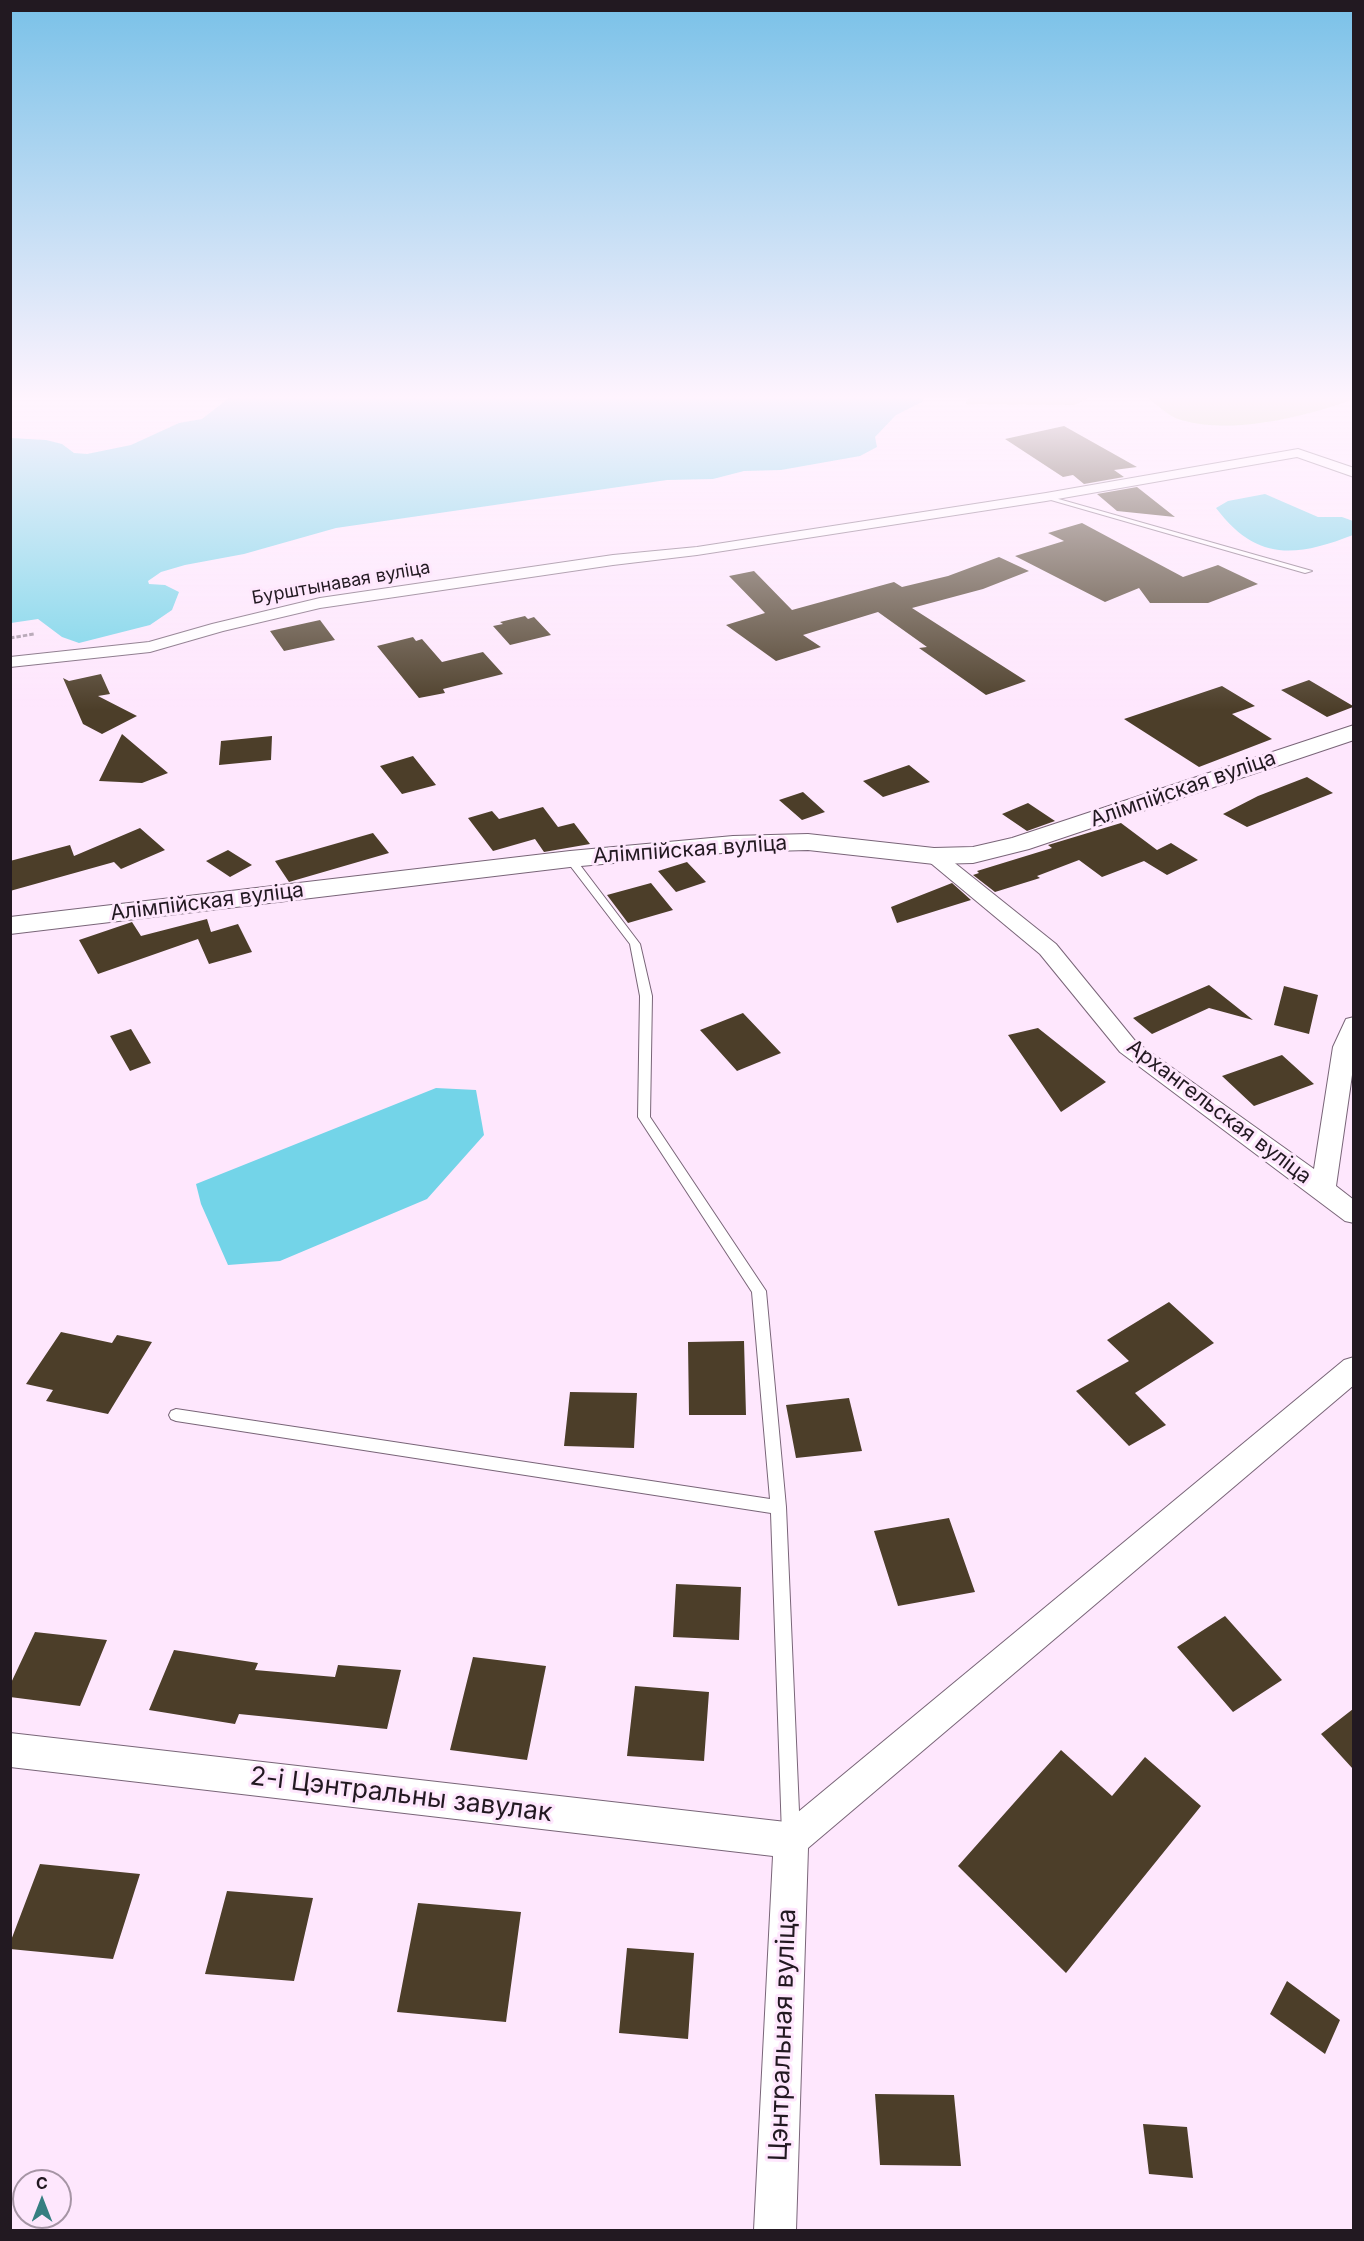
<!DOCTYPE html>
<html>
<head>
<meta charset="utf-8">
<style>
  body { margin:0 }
  #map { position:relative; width:1364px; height:2241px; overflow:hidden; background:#fee7fd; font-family:Inter,sans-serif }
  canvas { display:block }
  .frame { position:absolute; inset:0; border:12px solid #221921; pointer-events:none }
  .north { position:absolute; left:12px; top:2169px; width:60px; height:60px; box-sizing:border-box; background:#fee7fd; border:2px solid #a695a5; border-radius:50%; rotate:0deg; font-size:16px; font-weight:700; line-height:24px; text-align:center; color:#221921 }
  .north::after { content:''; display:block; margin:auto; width:21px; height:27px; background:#367f81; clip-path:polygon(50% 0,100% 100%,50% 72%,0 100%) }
</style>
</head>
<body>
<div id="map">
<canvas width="1364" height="2241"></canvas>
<div class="frame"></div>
<div class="north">С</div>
</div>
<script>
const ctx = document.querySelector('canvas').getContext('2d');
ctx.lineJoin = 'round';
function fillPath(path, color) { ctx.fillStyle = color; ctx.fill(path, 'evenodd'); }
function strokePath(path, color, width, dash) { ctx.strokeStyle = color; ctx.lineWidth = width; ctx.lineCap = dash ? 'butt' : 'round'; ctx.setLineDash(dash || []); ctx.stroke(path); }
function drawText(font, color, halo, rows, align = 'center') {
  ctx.font = font + ' Inter,sans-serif'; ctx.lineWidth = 6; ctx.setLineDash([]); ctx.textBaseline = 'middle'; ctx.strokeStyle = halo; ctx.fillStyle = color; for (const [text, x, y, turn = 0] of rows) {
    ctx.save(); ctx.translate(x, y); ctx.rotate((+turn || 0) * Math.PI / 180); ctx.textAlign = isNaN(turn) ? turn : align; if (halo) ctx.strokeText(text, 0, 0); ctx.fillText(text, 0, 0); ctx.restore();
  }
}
fillPath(new Path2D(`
  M970,397H1089L1075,405L965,404Z
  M1147,397H1353L1354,399C1305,417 1232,435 1181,420C1169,417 1156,404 1147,397Z`), '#c9d8a2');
fillPath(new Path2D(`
  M230,397H925L922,402L896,415L875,437L877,447L860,456L781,470L744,471L713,479L667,480L336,528L244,554L185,565L161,572L148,581L149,584L165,585L179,592L172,610L150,625L79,643L62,637L38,619L11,623V438L46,440L62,444L74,453L87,454L131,445L179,423L202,419Z
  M1265,494L1318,517H1342L1353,521V535C1296,557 1257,562 1216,508L1228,501Z
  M436,1088L476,1090L484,1135L427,1199L280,1261L228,1265L201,1204L196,1184Z`), '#73d4e8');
fillPath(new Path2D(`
  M1064,426L1137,467L1114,470L1124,477L1084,484L1073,475L1063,477L1005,439Z
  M1137,487L1175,517L1117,511L1097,494Z
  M1082,523L1183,577L1218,565L1258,584L1208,603H1150L1139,588L1105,602L1015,556L1064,541L1048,533Z
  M999,557L1029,571L983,589L912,608L1026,681L986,695L919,648L927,647L878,612L803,635L821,647L776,661L726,625L765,613L729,576L754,571L792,610L894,582L902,587L948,576Z
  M525,616L528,619L534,617L551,635L510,645L493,626L503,624L500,622Z
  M320,620L335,640L284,651L270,631Z
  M413,637L416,641L422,639L442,662L483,652L503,674L443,689L445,693L419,698L377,646Z
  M101,674L110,694L98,696L137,716L102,734L83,724L63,678L69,681Z
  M1309,680L1353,706V707L1327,717L1281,690Z
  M1222,686L1255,706L1232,714L1272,739L1199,767L1124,719Z
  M122,734L168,773L142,783L99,781Z
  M272,736L271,760L219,765L221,741Z
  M413,756L436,785L402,794L380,766Z
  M909,765L930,782L883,797L863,781Z
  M1307,777L1333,793L1247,827L1223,814L1258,796Z
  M803,792L825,812L802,820L779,800Z
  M1028,803L1055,821L1027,831L1002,814Z
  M543,807L558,827L574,823L590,844L544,852L535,839L493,851L468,818L492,811L499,819Z
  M1121,823L1157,850L1171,843L1198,860L1167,875L1144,861L1102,877L1079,860L1037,876L1040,878L995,892L973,875L979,873L977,871L1052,848L1048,845Z
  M140,828L165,850L121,869L114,862L10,891V861L70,845L74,856Z
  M373,833L389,853L289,882L275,861Z
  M228,850L252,865L230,877L206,861Z
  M687,862L706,882L676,892L658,871Z
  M651,883L673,910L628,923L607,895Z
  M952,883L971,900L897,923L891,907Z
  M207,919L211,932L238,924L252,952L209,964L198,939L98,974L79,940L132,922L141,936Z
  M1209,985L1253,1020L1209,1008L1152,1034L1133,1018Z
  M1284,986L1318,995L1309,1034L1274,1025Z
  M743,1013L781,1053L737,1071L700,1030Z
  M1038,1028L1106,1082L1061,1112L1008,1035Z
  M131,1029L151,1063L130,1071L110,1036Z
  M1282,1055L1314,1084L1254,1106L1222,1076Z
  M1169,1302L1214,1343L1135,1393L1166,1425L1129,1446L1076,1391L1129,1361L1107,1340Z
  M61,1332L112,1343L117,1335L152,1342L108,1414L46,1401L53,1390L26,1384Z
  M744,1341L746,1415H689L688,1342Z
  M570,1392L637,1393L634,1448L564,1446Z
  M849,1398L862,1451L796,1458L786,1405Z
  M949,1518L975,1592L898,1606L874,1531Z
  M676,1584L741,1587L739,1640L673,1637Z
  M1225,1616L1282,1680L1233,1712L1177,1647Z
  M35,1632L107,1640L80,1706L10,1697V1685Z
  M174,1650L258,1663L255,1670L335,1677L338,1665L401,1670L387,1729L239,1714L235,1724L149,1710Z
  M473,1657L546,1666L527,1760L450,1750Z
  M635,1686L709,1692L704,1761L627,1756Z
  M1353,1709V1769L1321,1734Z
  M1061,1750L1112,1796L1145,1757L1201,1806L1066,1973L958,1866Z
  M40,1864L140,1874L113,1959L10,1949V1943Z
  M227,1891L313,1898L294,1981L205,1974Z
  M418,1903L521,1912L506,2022L397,2012Z
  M627,1948L694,1953L688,2039L619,2033Z
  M1287,1981L1340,2020L1325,2054L1270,2014Z
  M875,2094L954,2095L961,2166L880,2165Z
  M1143,2124L1187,2127L1193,2178L1149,2174Z`), '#4c3e29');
const service = new Path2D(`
  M1044,496H1048L1312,571L1305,573L1044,498Z
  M570,856L574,857L640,944L652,996L650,1117L766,1291L786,1507L800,1835L797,1841L791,1844L785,1841L782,1835L771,1513L176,1421L171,1419L169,1415L171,1411L176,1409L770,1499L752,1292L638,1117L640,996L630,944L565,859Z`);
const minor = new Path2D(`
  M1298,449L1354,468V477L1297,457L1046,501L697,555L613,565L320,608L223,631L150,652L10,667V657L149,642L212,624L320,598L613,555L697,547L1046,493Z
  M934,850L941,852L1056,944L1136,1042L1314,1169L1333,1047L1346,1019L1354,1017V1061L1336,1186L1354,1200V1223L1345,1221L1120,1052L1040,954L927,860L924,856L927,852Z
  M1354,1357V1385L808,1848L796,2230H754L773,1856L10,1767V1733L786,1822L1344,1360Z`);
const tertiary = new Path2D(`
  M1354,725V740L1029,849L973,863L934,864L808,850L733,852L570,867L10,934V917L570,851L733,836L808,834L934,848L973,847L1012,838Z`);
strokePath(service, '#796578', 2);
strokePath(minor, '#796578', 2);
strokePath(tertiary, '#796578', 2);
strokePath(new Path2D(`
  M10,638L34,634`), '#a594a4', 3, [4.5, 2]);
fillPath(service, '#fff');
fillPath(minor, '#fff');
fillPath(tertiary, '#fff');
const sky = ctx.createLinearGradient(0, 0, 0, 710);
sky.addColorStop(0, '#79c1e8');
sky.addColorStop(0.56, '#fff4fe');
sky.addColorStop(1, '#fff4fe00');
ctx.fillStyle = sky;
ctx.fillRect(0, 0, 1364, 710);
drawText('18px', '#221921', '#fee7fd', [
  ["Бурштынавая вуліца",341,583,-10]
]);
drawText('21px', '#221921', '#fee7fd', [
  ["Алімпійская вуліца",1183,789,-19],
  ["Алімпійская вуліца",690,850,-4],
  ["Алімпійская вуліца",207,902,-7],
  ["Архангельская вуліца",1219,1112,37]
]);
drawText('26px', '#221921', '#fee7fd', [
  ["2-і Цэнтральны завулак",401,1795,7],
  ["Цэнтральная вуліца",783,2035,-88]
]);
</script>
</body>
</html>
